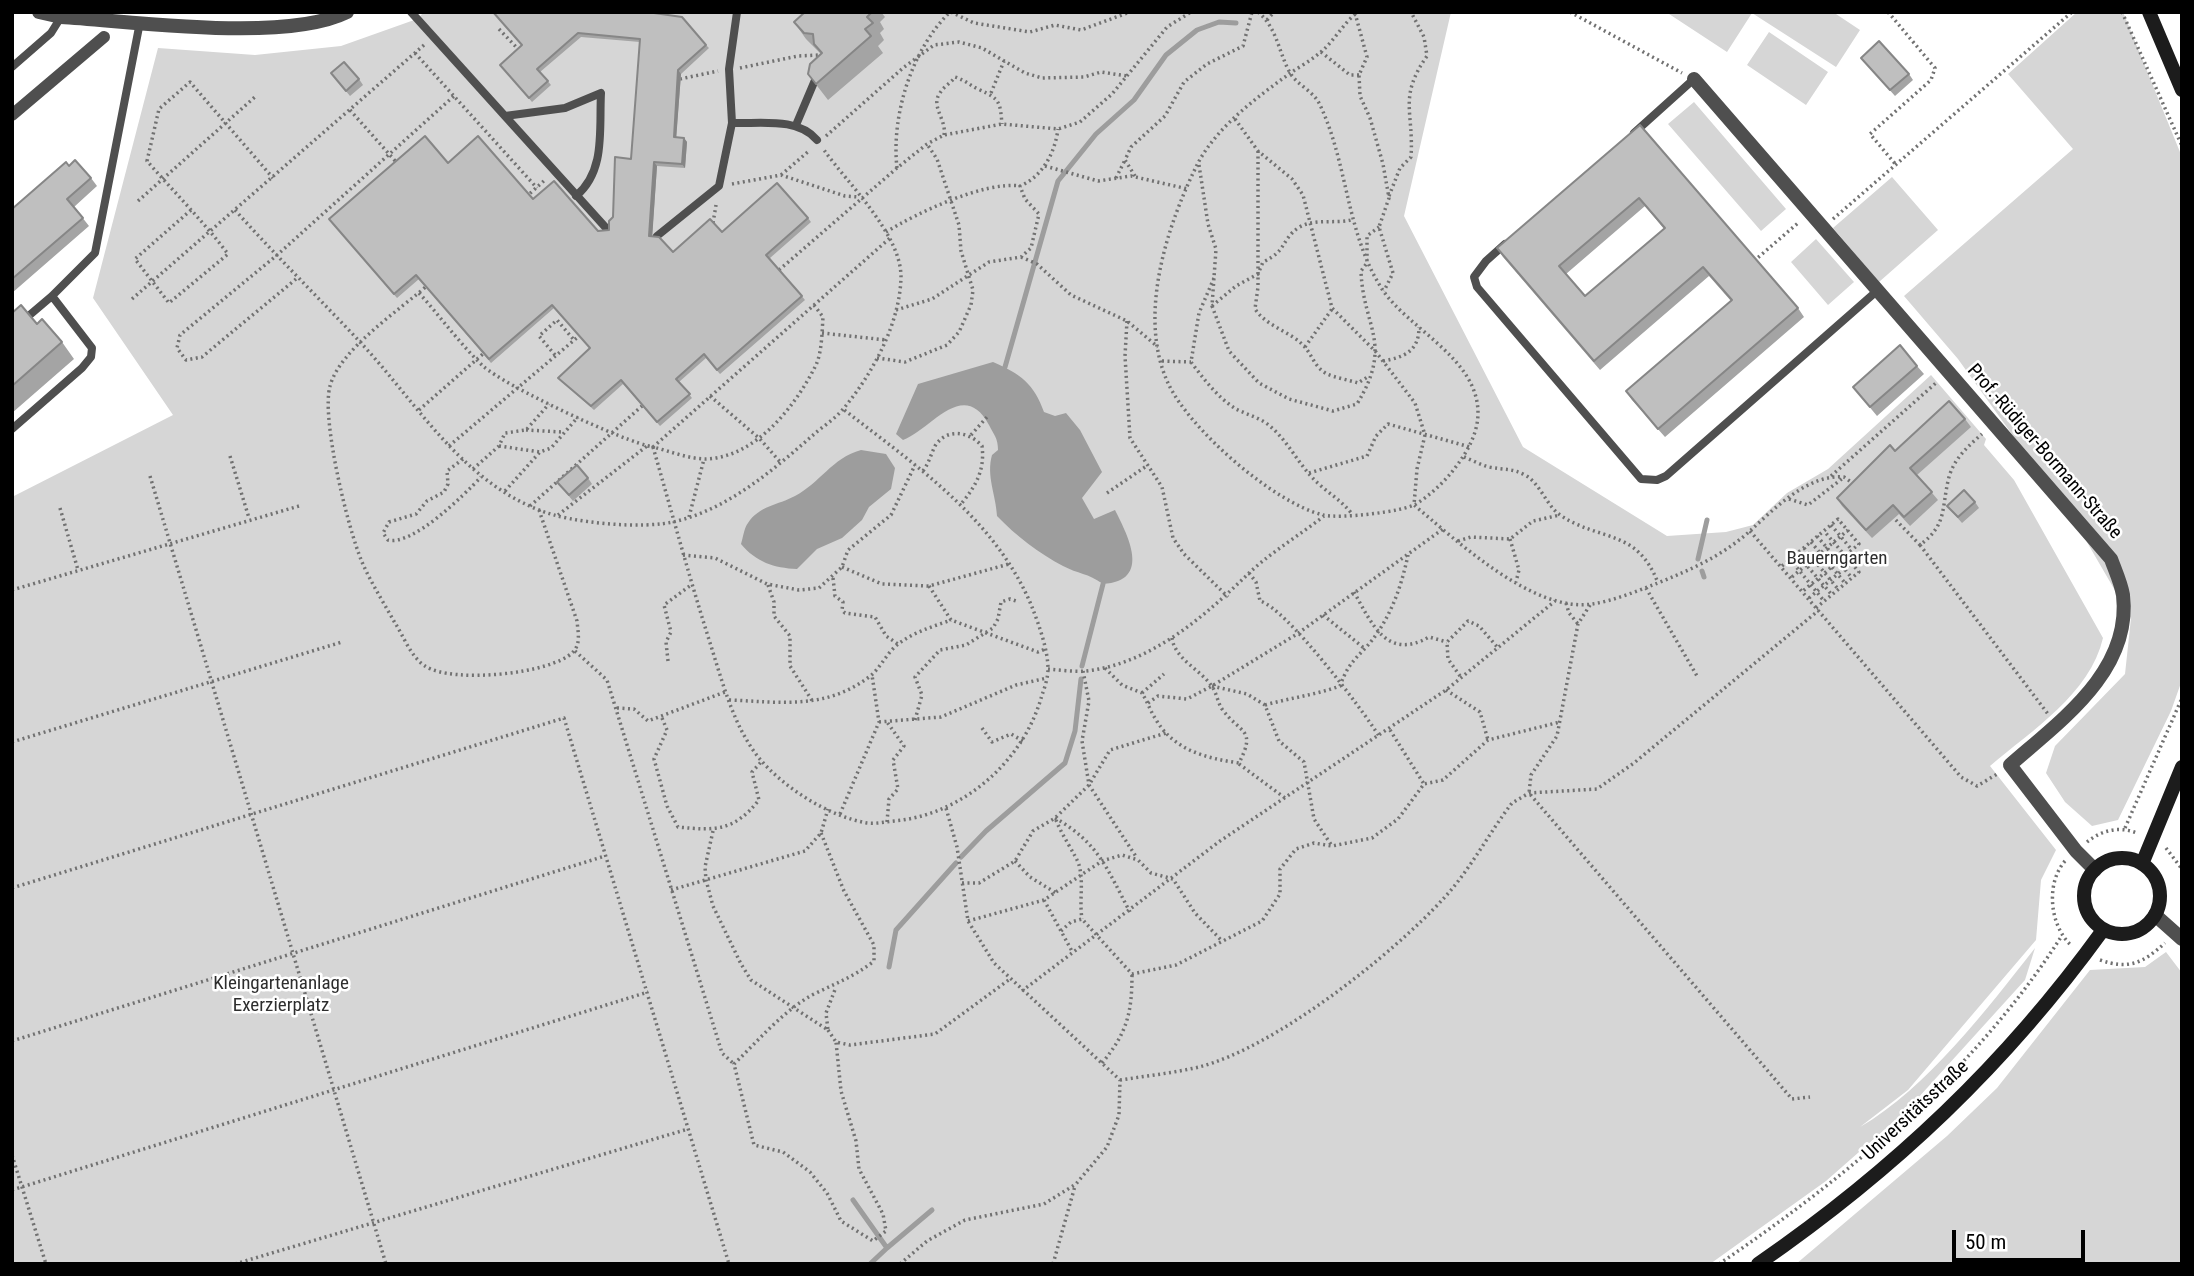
<!DOCTYPE html>
<html>
<head>
<meta charset="utf-8">
<style>
  body { margin:0 }
  #map { position:relative; width:2194px; height:1276px; overflow:hidden; background:#fff; font-family:"Roboto Condensed",sans-serif }
  canvas { display:block }
  .frame { position:absolute; inset:0; border:14px solid #000; pointer-events:none }
  .scale { position:absolute; left:1952px; top:1230px; width:133px; height:32px; box-sizing:border-box; border:4px solid #000; border-top:0; padding-left:9px; font-size:21px; line-height:24px; white-space:nowrap; color:#000; -webkit-text-stroke:5px #fff; paint-order:stroke }
</style>
</head>
<body>
<div id="map">
<canvas width="2194" height="1276"></canvas>
<div class="frame"></div>
<div class="scale">50 m</div>
</div>
<script>
const ctx = document.querySelector('canvas').getContext('2d');
ctx.lineJoin = 'round';
function fillPath(path, color) { ctx.fillStyle = color; ctx.fill(path, 'evenodd'); }
function strokePath(path, color, width, dash) { ctx.strokeStyle = color; ctx.lineWidth = width; ctx.lineCap = dash ? 'butt' : 'round'; ctx.setLineDash(dash || []); ctx.stroke(path); }
function drawText(font, color, halo, rows, align = 'center') {
  ctx.font = font + ' "Roboto Condensed",sans-serif'; ctx.lineWidth = 5; ctx.setLineDash([]); ctx.textBaseline = 'middle'; ctx.strokeStyle = halo; ctx.fillStyle = color; for (const [text, x, y, turn = 0] of rows) {
    ctx.save(); ctx.translate(x, y); ctx.rotate((+turn || 0) * Math.PI / 180); ctx.textAlign = isNaN(turn) ? turn : align; if (halo) ctx.strokeText(text, 0, 0); ctx.fillText(text, 0, 0); ctx.restore();
  }
}
fillPath(new Path2D(`
  M424,12H1451L1404,216L1523,447L1667,536L1726,532L1753,525L1787,493L1828,469L1931,375L1986,439L1984,445L2014,480L2103,638C2090,694 2032,730 1990,766L2056,850L2041,880L2036,940L1908,1090L1860,1127C1926,1089 1988,1008 2035,948L2025,980L1908,1109L1826,1181L1710,1264H12V497L173,415L93,298L158,48L255,55L341,46L417,19Z
  M1666,12H1833L1860,30L1836,67L1752,13L1727,52Z
  M2077,12H2123L2182,157V680L2171,711L2118,820L2092,826L2065,802L2046,773L2055,746L2125,674L2131,618L2077,525L1958,359L1904,296L2073,149L2008,74Z
  M1769,32L1828,72L1806,105L1747,65Z
  M1694,102L1786,209L1761,231L1668,124Z
  M1892,177L1938,230L1879,282L1833,228Z
  M1816,239L1854,282L1828,305L1791,262Z
  M2166,952L2182,973V1264H1796L1947,1136L1997,1088L2090,970L2145,967Z`), '#d6d6d6');
fillPath(new Path2D(`
  M993,362C1021,374 1034,384 1044,412L1055,416L1066,413L1080,430L1102,472L1082,498L1094,519L1115,510C1128,536 1152,581 1103,584C1088,573 1078,574 1063,566C1040,554 1015,535 997,516C996,495 986,476 992,455L998,450C998,438 994,435 989,425C963,377 930,431 903,440L896,434L918,384Z
  M861,450L886,454L895,468L891,489L869,507L862,520L842,538L817,549L797,569C774,568 756,562 741,544C743,538 744,528 748,523C759,506 778,505 795,496C820,483 832,458 861,450Z`), '#9d9d9d');
strokePath(new Path2D(`
  M1005,367L1058,181L1096,134L1134,100L1166,55L1197,30L1219,22L1236,23
  M1698,559L1707,520
  M1702,571L1704,577
  M1082,666L1103,584
  M961,857L986,831L1065,763L1075,731L1081,679
  M889,967L896,930L956,863
  M853,1200L887,1248L870,1264
  M887,1248L932,1210`), '#9d9d9d', 5);
strokePath(new Path2D(`
  M951,12L974,23L1030,32L1055,25L1081,30L1130,12
  M1258,12C1277,28 1278,50 1289,71C1295,84 1314,91 1320,105C1348,164 1346,233 1382,289C1408,329 1478,358 1478,413C1478,435 1465,456 1451,473C1442,484 1429,496 1416,504C1402,512 1340,519 1323,515C1274,503 1189,429 1168,383C1137,316 1167,225 1198,163C1217,127 1256,98 1289,74C1299,67 1312,60 1322,51C1335,40 1344,22 1358,12
  M1570,12L1682,73
  M1888,12L1935,68L1931,80L1870,134L1897,166
  M2122,12L2182,146
  M1355,13L1367,57L1359,75L1360,96L1370,118L1383,164L1389,198L1379,227L1393,273L1384,291
  M1267,20L1274,12
  M499,29L519,50
  M1321,52L1350,75H1359
  M415,53L537,188
  M740,68L798,56L820,55
  M680,79L718,71
  M991,93L1004,61
  M350,110L397,163
  M1235,119L1258,151L1292,179L1303,195L1332,308L1376,352L1415,403L1425,435L1417,469L1414,505C1456,540 1533,613 1592,604C1613,601 1637,591 1658,583C1692,569 1722,556 1750,531C1775,508 1808,474 1844,477L1854,484
  M944,135C947,120 930,106 940,93C943,87 951,83 955,77C965,80 971,86 980,90C1000,99 1000,102 1002,124
  M826,136L903,68L934,45L959,42L982,48L1025,73L1042,78L1084,77L1101,72L1127,76
  M1258,151V287L1255,309C1266,326 1289,331 1303,345C1312,354 1314,367 1327,374C1336,378 1349,380 1358,383L1369,376
  M1199,165L1208,224L1216,249L1212,306L1229,351L1259,383L1289,399L1333,411L1357,404C1394,343 1363,328 1361,271L1367,263V236L1379,227
  M1045,166L1098,181L1131,176L1188,189
  M897,168C891,115 912,49 950,12
  M781,175L810,150
  M1135,176L1125,160L1131,147L1165,116L1184,82L1207,64L1243,46L1252,12
  M1116,178L1125,160
  M732,184L781,175L845,196L858,197
  M1389,196L1400,168L1411,157C1414,112 1398,97 1427,56L1424,37L1411,12
  M526,197L546,179
  M138,201L256,96
  M191,210L135,259L169,303L228,254C203,221 174,192 147,161L159,109L190,82L273,178
  M235,210C276,256 319,298 361,343C416,402 460,479 539,510C570,523 644,530 677,521C729,508 772,471 812,436C822,427 835,419 844,408C873,373 900,323 901,277C901,234 848,184 824,150
  M1833,219L2072,12
  M713,223L716,205
  M886,232C917,213 984,181 1020,186
  M1021,257L1037,264L1071,295L1127,321L1158,347
  M1754,261L1798,223
  M779,270L897,168L927,144L944,135L1002,124L1058,129L1080,122L1112,94L1167,27L1191,12
  M1214,278L1199,313L1191,362C1203,378 1218,398 1236,409C1246,414 1257,417 1266,423C1289,440 1298,466 1320,485C1331,495 1342,501 1352,514
  M296,279L202,357L186,360L177,348L180,335L276,256L454,96
  M429,284C400,310 340,349 330,386C321,419 348,529 362,562C371,583 384,603 395,623C404,637 411,657 425,666C452,684 552,674 573,652C581,644 578,632 577,621L539,510
  M419,293C440,316 460,344 483,366C505,386 624,442 653,447L890,238
  M132,299L424,45
  M814,305L823,317C822,331 822,352 816,365C795,407 756,457 706,459C689,459 669,451 653,447C672,513 690,580 711,646C723,684 734,727 759,758C784,788 828,816 867,823C876,824 885,822 894,821C963,815 1024,761 1042,695C1045,687 1048,677 1048,669C1048,650 1039,625 1032,607C996,519 915,465 843,409
  M1212,306L1236,286L1258,274L1263,262C1287,251 1281,240 1298,228C1313,218 1335,224 1351,220
  M896,310L932,299L989,262L1021,257L1031,248L1039,214L1025,199L1020,186C1042,177 1055,153 1058,129
  M1127,321L1125,356L1130,438L1162,487L1173,538L1184,554L1228,597
  M822,333L886,340
  M1305,347L1332,309
  M555,355L539,336L557,320L574,340
  M877,358L905,362L947,345L959,332L971,305L973,290L961,251L959,225L937,159L927,144
  M1162,361L1191,362
  M1383,361C1405,357 1419,351 1419,327
  M710,396L760,439L781,463
  M419,410L484,353
  M526,430L562,432
  M971,435L987,417
  M449,446L579,336
  M499,446L540,452
  M230,456L249,518
  M1464,457C1472,460 1481,465 1489,467C1503,470 1512,468 1525,475C1540,483 1546,505 1560,515C1600,542 1637,528 1658,583
  M463,459L447,471L448,484L444,492L427,501L416,514L389,522L383,533L388,540C413,546 464,495 481,477
  M473,469L499,446L505,433L526,430L549,404
  M923,471C929,463 931,454 935,446C947,427 970,432 982,446C985,470 976,486 961,504
  M1309,473L1367,456L1376,436L1388,424L1470,447
  M150,476L386,1264
  M1831,476L1937,382
  M505,491L540,452L551,448L578,417
  M1107,493L1148,465
  M1789,499L1808,505L1843,478
  M530,506L642,406
  M60,508L78,570
  M558,515L647,446
  M1892,516L1920,545C1948,524 1941,508 1949,477C1954,459 1968,446 1982,434
  M689,517L704,459
  M1831,525L1852,550
  M1750,531L1961,777L1977,786L1999,773
  M1817,536L1852,578
  M1510,539L1519,570L1516,582
  M1458,541L1471,537L1510,539L1533,521L1560,515
  M1811,542L1845,583
  M1920,545L2048,714
  M1804,548L1838,589
  M1797,554L1832,595
  M683,555L715,558L767,584L799,590L819,588L842,567L848,550L891,515L915,465
  M1790,559L1824,601
  M1782,566L1838,519L1859,544L1803,591
  M842,567L882,584L929,586L1009,564
  M1249,573L1256,582L1260,601C1286,608 1362,709 1379,736
  M1792,577L1848,530
  M833,578L835,596L843,602L842,610L845,613L875,617L886,636L898,644
  M768,585L774,602V616L790,636V666L813,702
  M929,586L951,620L1038,652L1045,649
  M1646,588L1697,676
  M12,590L299,506
  M1354,592C1372,624 1387,661 1429,637L1447,642
  M1809,598L1851,563
  M1566,603L1569,613L1578,624
  M1590,605L1578,624L1557,736L1531,775L1529,793L1792,1099L1810,1097
  M1816,608L1859,572L1824,531
  M1323,615L1364,648
  M575,651L607,680L722,1053L734,1064
  M668,661L666,642L671,632L664,605L691,585
  M1105,668L1122,685L1142,693C1147,701 1150,710 1155,718C1173,750 1205,758 1239,763C1257,728 1240,734 1222,709C1218,703 1217,695 1213,688C1202,670 1175,660 1172,638
  M1048,669C1060,670 1074,672 1086,671C1150,664 1204,617 1248,574C1271,552 1300,535 1324,516
  M1083,671L1089,701L1082,741L1089,785L1137,858
  M1460,676L1448,659L1447,642L1468,621L1479,626L1499,649
  M1212,686L1247,694L1265,705L1279,741L1304,762L1314,819L1332,846
  M1446,690L1480,712L1488,740
  M1142,693L1164,674
  M729,700C781,702 825,710 869,677C880,669 886,654 897,645C913,632 932,627 951,620
  M1148,703L1158,696L1187,699L1212,686L1297,634L1443,529
  M1265,705C1290,698 1315,695 1340,686C1350,657 1363,655 1378,632C1394,608 1402,583 1408,555
  M617,708L634,709L648,721L725,692
  M662,718L667,730L654,759L667,806L678,827C716,831 734,831 759,800L752,772L762,761
  M915,720L922,695L915,677L940,650L966,645L993,628L998,619L1001,602L1010,599L1019,602
  M879,722L941,717L1016,685L1047,678
  M982,728L992,742L1011,734L1023,741
  M1390,730L1424,784
  M12,742L342,642
  M1239,764L1285,798
  M840,814L879,722L872,675
  M1055,818C1099,843 1107,869 1130,912
  M1056,820C1061,834 1077,857 1079,865C1084,883 1079,900 1082,919
  M887,822L889,799L898,789L893,760L904,746L887,722
  M2125,828L2182,698
  M713,831L705,867L706,880L713,906L741,964L751,980L828,1030L826,1013L836,987
  M821,833L844,891L874,945V961C854,977 834,984 812,995C782,1012 758,1041 734,1064L754,1145L783,1152L810,1172L827,1193L841,1221L873,1241L886,1231L883,1214L859,1169L856,1141L841,1091L836,1042
  M2087,842C2102,830 2119,826 2137,833
  M2166,848L2182,869
  M1015,861L1030,877L1056,893
  M2065,861C2045,884 2050,927 2072,946
  M962,883H979L1015,861L1033,831L1055,818L1089,785L1110,750L1166,733
  M12,888L564,718L729,1264
  M671,890L805,851L821,833L828,809
  M1044,900L1073,953
  M968,921L1044,900L1102,861L1122,855L1138,860L1151,873L1173,879L1195,913L1222,941
  M1061,931L1071,922L1082,919L1132,974L1176,965L1262,921L1280,894V869L1296,849L1314,843L1332,846L1372,838L1398,819L1424,784L1443,780L1488,740L1560,722
  M2100,960C2129,970 2143,963 2165,943
  M1022,991L1220,841L1446,690L1555,601
  M828,1030L836,1042L850,1045L935,1034L1010,979
  M12,1041L605,856
  M1102,1063C1127,1033 1132,1013 1132,974
  M1120,1080C1146,1076 1173,1073 1199,1067C1274,1048 1391,956 1444,898C1470,870 1489,833 1512,803L1529,793L1597,789L1634,763L1819,610
  M12,1155L46,1264
  M12,1190L648,992
  M235,1264L688,1129
  M900,1264L927,1241L965,1220L1044,1204L1076,1184L1107,1147L1119,1115L1120,1080L994,963L968,921L957,847L946,808
  M1053,1264L1075,1186
  M1719,1264C1849,1176 1976,1070 2061,937`), '#717171', 3.5, [2, 3.5]);
strokePath(new Path2D(`
  M411,12L607,229
  M12,67L51,33L61,17
  M505,116L565,108L601,93C599,129 606,171 576,196
  M732,123C760,124 798,117 817,140
  M796,125L818,73
  M1634,133L1694,79
  M657,236L719,186L732,123L729,69L737,12
  M1505,244L1486,261L1474,277L1477,287L1641,479L1657,480L1666,476L1878,290
  M12,330L52,296L95,253L140,22
  M12,429L82,368L91,357L92,348L52,296`), '#4f4f4f', 8);
strokePath(new Path2D(`
  M12,115L104,37`), '#4f4f4f', 12);
strokePath(new Path2D(`
  M39,12L61,17C133,21 285,43 347,12
  M1694,79L2111,559C2115,570 2121,583 2123,595C2132,671 2060,721 2010,765L2076,851L2095,870
  M2155,915L2182,939`), '#4f4f4f', 14);
strokePath(new Path2D(`
  M2149,12L2182,90
  M2084 896a38 38 0 1 1 76 0a38 38 0 1 1-76 0Z
  M2142,864L2182,767
  M1758,1264C1894,1170 2006,1064 2103,930`), '#1c1c1c', 14);
fillPath(new Path2D(`
  M493,12H647L706,45L709,48L681,74L676,138H684L687,142L685,168L657,166L652,236L673,252L722,232L808,218L811,222L770,258L805,300L720,374L706,358L679,382L692,398L660,426L623,384L594,410L561,381L558,378L590,348L554,308L491,363L419,279L397,298L332,223L448,163L533,199L598,231L609,230L631,159L640,42L581,37L540,72L551,85L532,102L503,68L522,45Z
  M805,12H881L885,17L880,22L884,29L880,33L884,40L878,46L883,53L828,100L808,74L821,54L806,39L794,22Z
  M1861,58L1909,74L1913,80L1895,96Z
  M331,73L359,79L363,85L350,96Z
  M1640,125L1798,308L1804,317L1665,437L1632,400L1626,391L1731,301L1709,276L1600,370L1503,257L1497,248ZM1645,206L1664,229L1585,296L1566,274Z
  M91,178L97,186L74,207L89,226L12,293V209Z
  M12,313L37,324L62,342L74,359L12,413Z
  M1917,366L1924,374L1877,416L1853,387Z
  M1965,419L1971,427L1917,475L1938,500L1910,526L1899,514L1872,538L1842,506L1837,498L1895,451Z
  M588,478L592,484L573,501L557,482Z
  M1975,502L1979,508L1962,523L1947,506Z`), '#a4a4a4');
fillPath(new Path2D(`
  M678,70L681,74L676,141L674,137Z
  M684,138L687,142L685,168L682,164Z
  M654,162L657,166L652,240L649,236Z`), '#868686');
const building = new Path2D(`
  M493,12H647L682,17L706,45L678,70L674,137L684,138L682,164L654,162L649,236L659,237L673,252L710,219L722,232L777,183L808,218L766,255L802,296L717,370L704,354L676,379L690,394L657,422L621,380L591,406L558,378L590,348L552,305L489,359L416,275L394,294L329,219L425,136L448,163L478,136L533,199L554,181L598,231L609,230V221L613,217L615,157L631,159L640,39L578,33L537,69L548,81L529,98L500,65L522,45Z
  M805,12H872L867,17L873,23L865,29L871,36L816,84L808,74L810,64L822,53L814,44L813,34L804,33L794,22Z
  M1879,41L1909,74L1890,90L1861,58Z
  M344,62L359,79L346,91L331,73Z
  M1640,125L1798,308L1658,429L1626,391L1732,300L1703,267L1594,361L1497,248ZM1639,198L1665,228L1585,296L1559,266Z
  M75,160L91,178L67,199L83,218L12,279V209L66,162L69,166Z
  M21,305L37,324L42,319L62,342L12,386V313Z
  M1900,345L1917,366L1870,407L1853,387Z
  M1949,401L1965,419L1910,468L1932,492L1904,517L1893,505L1866,530L1837,498L1890,445L1895,451Z
  M577,465L588,478L569,495L557,482Z
  M1964,490L1975,502L1958,517L1947,506Z`);
fillPath(building, '#bfbfbf');
strokePath(building, '#868686', 2);
drawText('19px', '#000', '#fff', [
  ["Prof.-Rüdiger-Bormann-Straße",2044,452,49],
  ["Universitätsstraße",1916,1111,-43]
]);
drawText('19px', '#2d2d2d', '#fff', [
  ["Bauerngarten",1837,559],
  ["Kleingartenanlage",281,984],
  ["Exerzierplatz",281,1006]
]);
</script>
</body>
</html>
